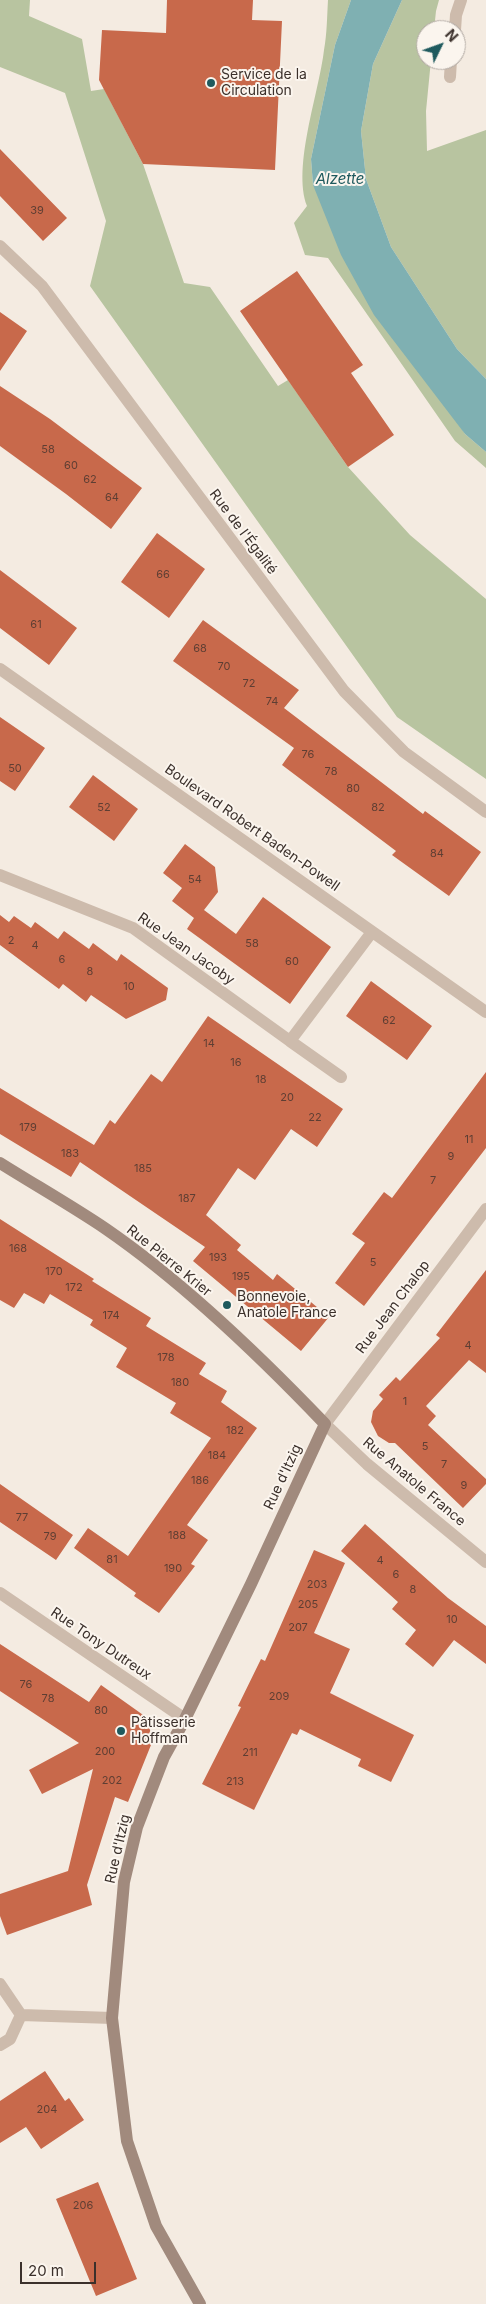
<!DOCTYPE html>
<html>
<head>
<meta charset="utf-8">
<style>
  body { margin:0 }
  #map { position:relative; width:486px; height:2304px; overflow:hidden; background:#f4ebe1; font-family:Inter,sans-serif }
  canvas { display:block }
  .north { position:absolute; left:416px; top:20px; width:50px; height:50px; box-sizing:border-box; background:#fbf5ee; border:1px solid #aea6a0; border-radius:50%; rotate:48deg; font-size:14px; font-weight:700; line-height:20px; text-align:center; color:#3b302b }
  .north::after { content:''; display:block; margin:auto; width:18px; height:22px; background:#1f5a5e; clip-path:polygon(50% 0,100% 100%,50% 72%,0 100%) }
  .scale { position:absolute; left:20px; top:2262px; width:76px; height:22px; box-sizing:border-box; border:2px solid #3b302b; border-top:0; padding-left:6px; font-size:15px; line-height:18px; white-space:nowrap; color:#3b302b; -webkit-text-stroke:4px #fbf5ee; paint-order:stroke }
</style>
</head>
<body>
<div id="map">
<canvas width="486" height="2304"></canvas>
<div class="north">N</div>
<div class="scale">20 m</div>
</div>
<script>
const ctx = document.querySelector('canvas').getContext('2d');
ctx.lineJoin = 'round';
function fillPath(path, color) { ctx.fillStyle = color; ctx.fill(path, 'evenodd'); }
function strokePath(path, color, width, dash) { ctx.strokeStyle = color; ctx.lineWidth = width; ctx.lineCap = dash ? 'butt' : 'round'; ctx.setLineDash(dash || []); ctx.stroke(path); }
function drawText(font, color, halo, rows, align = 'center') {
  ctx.font = font + ' Inter,sans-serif'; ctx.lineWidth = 4; ctx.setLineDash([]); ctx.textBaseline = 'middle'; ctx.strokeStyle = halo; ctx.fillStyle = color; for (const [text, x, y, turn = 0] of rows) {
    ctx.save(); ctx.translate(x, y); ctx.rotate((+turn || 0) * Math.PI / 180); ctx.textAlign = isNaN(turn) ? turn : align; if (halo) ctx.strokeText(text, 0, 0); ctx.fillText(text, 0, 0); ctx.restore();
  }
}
fillPath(new Path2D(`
  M0,0H30L29,16L82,39L91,91L104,89L143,164L184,283L210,287L278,386L288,380L348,467L410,535L486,599V779L397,717L90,286L106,221L65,93L0,67Z
  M328,0H351L335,45L311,159L313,185L465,434L486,452V468L455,441L328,258L305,255L294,223L307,206C292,167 319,93 324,50C327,34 327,17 328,0Z
  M402,0H439L436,11L434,30H426V60H431L426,111L427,151L486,130V379L457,349L391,247L366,179L361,131L373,64Z`), '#b8c4a0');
fillPath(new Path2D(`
  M351,0H402L373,64L361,131L366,179L391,247L457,349L486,379V452L465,434L374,315L341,255L313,185L311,159L335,45Z`), '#7fb0b2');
fillPath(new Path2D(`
  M167,0H253L252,20L282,21L275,170L143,164L99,80L102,30L166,33Z
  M0,149L67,218L43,241L0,196Z
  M297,271L363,365L351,373L394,435L348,467L240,311Z
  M0,312L27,331L0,371Z
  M0,386L50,419L142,488L111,529L66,494L0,446Z
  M157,533L205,569L169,618L121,582Z
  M0,570L77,628L49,665L0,628Z
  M203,620L299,690L284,708L423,814L425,811L481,852L449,896L392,855L396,851L282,765L294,748L173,661Z
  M0,717L45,748L15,791L0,781Z
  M93,775L138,809L114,841L69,807Z
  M185,844L215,867L218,892L204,910L236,934L263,897L331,947L290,1004L187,929L194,918L172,901L182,888L163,873Z
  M0,915L9,922L14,916L31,928L35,922L58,939L64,931L89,949L93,943L117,961L121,954L168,988L166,1000L126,1019L91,995L86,1002L63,984L59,989L0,945Z
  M371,981L432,1026L407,1060L346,1016Z
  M208,1016L343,1109L317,1147L291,1129L255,1180L238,1168L206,1215L241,1245L237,1250L273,1280L277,1274L329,1317L301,1351L193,1261L205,1247L80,1162L71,1177L0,1134V1088L94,1145L110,1120L115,1124L151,1074L162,1082Z
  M486,1072V1148L364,1306L335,1283L365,1243L352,1234L384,1192L392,1198Z
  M0,1219L94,1279L92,1281L151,1318L146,1326L206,1363L199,1374L227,1391L221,1402L257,1428L187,1525L208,1540L191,1564L195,1566L159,1613L134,1596L136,1593L74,1548L88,1528L128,1556L211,1438L170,1413L176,1403L116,1367L127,1348L90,1325L93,1320L50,1294L44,1304L24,1293L14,1308L0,1300Z
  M486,1270V1373L469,1360L426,1406L436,1416L428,1425L486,1479V1484L463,1508L395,1443H389L378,1436L371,1422L373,1411L383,1399L379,1395L396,1377L400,1381L440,1338L436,1335Z
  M0,1484L73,1535L56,1560L0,1522Z
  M365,1524L448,1598L486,1626V1664L454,1640L433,1667L405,1644L416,1630L392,1609L398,1602L341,1551Z
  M314,1550L345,1563L314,1633L350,1649L330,1693L414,1735L391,1782L358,1766L361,1759L300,1729L297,1735L292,1733L254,1810L202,1784L241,1707L238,1706L261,1659L265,1661Z
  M0,1644L89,1702L101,1685L146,1717L153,1740L128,1802L115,1797L87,1885L92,1905L7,1935L0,1916V1894L68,1871L93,1769L42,1794L29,1770L79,1743L0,1691Z
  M45,2071L65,2101L69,2098L84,2120L41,2149L26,2127L0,2143V2101Z
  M98,2182L137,2279L96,2296L56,2199Z`), '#c8694b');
strokePath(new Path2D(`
  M455,30L456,15L461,0
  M450,77L451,60
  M0,246L42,286L344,691L404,752L486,812
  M0,669L486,1012
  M0,875L133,928L290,1041L372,932
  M290,1041L341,1077
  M486,1209L325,1424L367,1464L486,1562
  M0,1593L185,1719
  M0,1984L21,2015
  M0,2045L10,2039L21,2015L112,2018`), '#cdbbac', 12);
strokePath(new Path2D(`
  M0,1163C35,1185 72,1206 106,1229C183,1282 260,1356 325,1424L251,1584L185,1719L164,1757L137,1827L124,1882L112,2018L127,2141L156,2226L200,2304`), '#a18a7d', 12);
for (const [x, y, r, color] of [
  [211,83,5,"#1f5a5e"],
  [227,1305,5,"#1f5a5e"],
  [121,1731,5,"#1f5a5e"]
]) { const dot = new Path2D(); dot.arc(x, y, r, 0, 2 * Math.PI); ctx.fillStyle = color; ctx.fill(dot); strokePath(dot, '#fbf5ee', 2); }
drawText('11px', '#5e3e33', null, [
  ["39",37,211],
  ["58",48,450],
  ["60",71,466],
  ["62",90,480],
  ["64",112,498],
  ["66",163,575],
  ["61",36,625],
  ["68",200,649],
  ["70",224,667],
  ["72",249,684],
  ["74",272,702],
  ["76",308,755],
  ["50",15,769],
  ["78",331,772],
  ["80",353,789],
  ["52",104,808],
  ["82",378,808],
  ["84",437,854],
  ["54",195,880],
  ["2",11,941],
  ["58",252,944],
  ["4",35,946],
  ["6",62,960],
  ["60",292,962],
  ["8",90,972],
  ["10",129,987],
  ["62",389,1021],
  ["14",209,1044],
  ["16",236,1063],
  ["18",261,1080],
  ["20",287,1098],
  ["22",315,1118],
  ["179",28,1128],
  ["11",469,1140],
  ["183",70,1154],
  ["9",451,1157],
  ["185",143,1169],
  ["7",433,1181],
  ["187",187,1199],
  ["168",18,1249],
  ["193",218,1258],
  ["5",373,1263],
  ["170",54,1272],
  ["195",241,1277],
  ["172",74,1288],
  ["174",111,1316],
  ["4",468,1346],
  ["178",166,1358],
  ["180",180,1383],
  ["1",405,1402],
  ["182",235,1431],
  ["5",425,1447],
  ["184",217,1456],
  ["7",444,1465],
  ["186",200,1481],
  ["9",464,1486],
  ["77",22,1518],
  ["188",177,1536],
  ["79",50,1537],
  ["81",112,1560],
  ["4",380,1561],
  ["190",173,1569],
  ["6",396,1575],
  ["203",317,1585],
  ["8",413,1590],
  ["205",308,1605],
  ["10",452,1620],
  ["207",298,1628],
  ["76",26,1685],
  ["209",279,1697],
  ["78",48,1699],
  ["80",101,1711],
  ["200",105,1752],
  ["211",250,1753],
  ["202",112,1781],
  ["213",235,1782],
  ["204",47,2110],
  ["206",83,2206]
]);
drawText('14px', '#3b302b', '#fbf5ee', [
  ["Service de la",221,75],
  ["Circulation",221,91],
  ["Bonnevoie,",237,1297],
  ["Anatole France",237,1313],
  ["Pâtisserie",131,1723],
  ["Hoffman",131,1739]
], 'left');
drawText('14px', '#3b302b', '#fbf5ee', [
  ["Rue de l'Égalité",243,532,53],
  ["Boulevard Robert Baden-Powell",252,828,35],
  ["Rue Jean Jacoby",186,949,35],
  ["Rue Pierre Krier",169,1261,39],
  ["Rue Jean Chalop",393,1307,-53],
  ["Rue d'Itzig",283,1477,-65],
  ["Rue Anatole France",414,1482,40],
  ["Rue Tony Dutreux",101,1644,34],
  ["Rue d'Itzig",118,1849,-77]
]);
drawText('italic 15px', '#1f5a5e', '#fbf5ee', [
  ["Alzette",340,179]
]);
</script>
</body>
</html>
